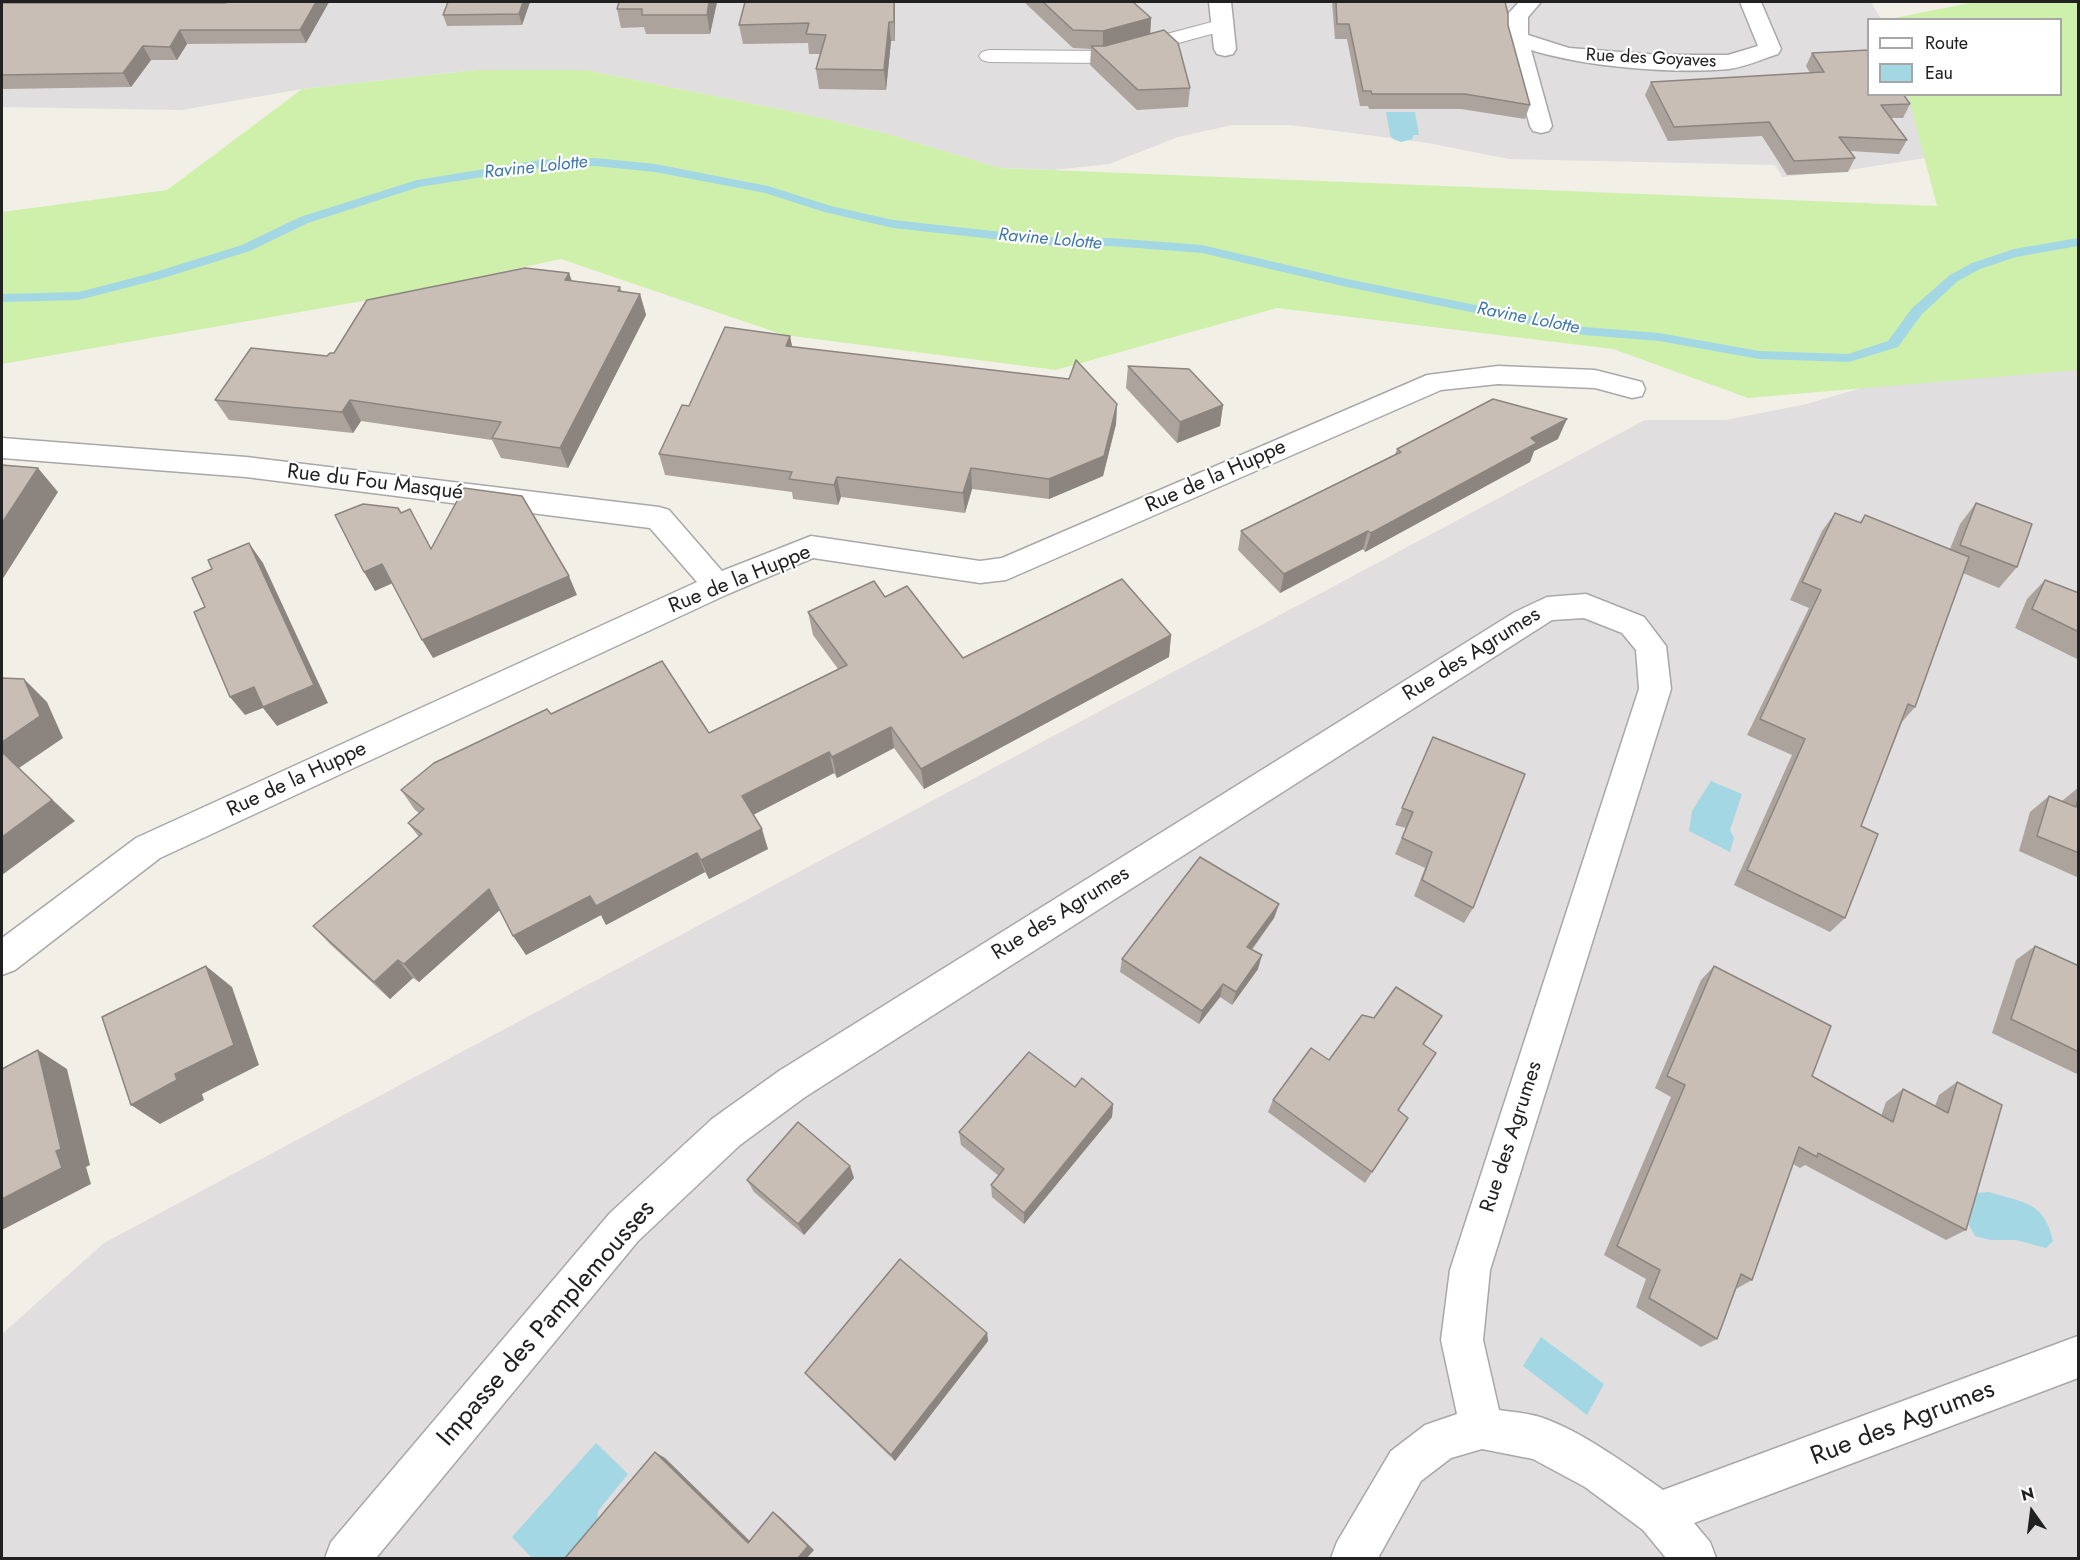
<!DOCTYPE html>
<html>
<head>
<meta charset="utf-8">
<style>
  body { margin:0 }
  #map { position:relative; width:2080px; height:1560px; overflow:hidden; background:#f2efe7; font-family:Jost,sans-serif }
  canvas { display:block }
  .frame { position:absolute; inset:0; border:3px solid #212121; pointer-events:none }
  .legend { position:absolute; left:1867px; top:18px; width:195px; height:78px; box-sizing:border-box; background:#fff; border:2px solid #a6a6a6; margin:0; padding:8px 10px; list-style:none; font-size:18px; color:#212121 }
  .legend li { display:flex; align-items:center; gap:12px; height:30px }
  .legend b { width:30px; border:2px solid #a6a6a6 }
  .north { position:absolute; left:2002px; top:1482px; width:60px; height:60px; -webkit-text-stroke:4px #fff; paint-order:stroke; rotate:346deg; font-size:16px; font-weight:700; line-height:24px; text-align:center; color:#212121 }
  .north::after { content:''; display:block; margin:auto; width:21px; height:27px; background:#212121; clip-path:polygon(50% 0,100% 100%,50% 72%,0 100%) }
</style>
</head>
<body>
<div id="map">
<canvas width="2080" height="1560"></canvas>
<div class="frame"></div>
<ul class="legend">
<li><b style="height:8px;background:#fff"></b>Route</li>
<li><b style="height:16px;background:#a4d7e4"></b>Eau</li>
</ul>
<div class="north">N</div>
</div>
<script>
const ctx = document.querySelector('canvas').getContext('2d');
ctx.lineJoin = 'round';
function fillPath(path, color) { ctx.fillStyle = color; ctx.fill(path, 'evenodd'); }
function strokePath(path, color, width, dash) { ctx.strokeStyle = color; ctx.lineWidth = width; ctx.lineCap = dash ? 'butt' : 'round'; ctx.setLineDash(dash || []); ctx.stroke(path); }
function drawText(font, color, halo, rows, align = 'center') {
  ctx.font = font + ' Jost,sans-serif'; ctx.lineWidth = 4.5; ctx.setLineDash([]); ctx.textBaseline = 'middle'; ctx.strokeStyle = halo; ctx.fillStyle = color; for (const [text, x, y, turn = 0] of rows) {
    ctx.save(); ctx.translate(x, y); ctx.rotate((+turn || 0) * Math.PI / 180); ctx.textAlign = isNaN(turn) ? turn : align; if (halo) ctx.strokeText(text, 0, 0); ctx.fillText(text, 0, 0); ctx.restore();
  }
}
fillPath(new Path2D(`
  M2,2H1871L1881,19L1868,20V94L1923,95L1957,153L1849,170L1782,177L1775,165L1509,159L1428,143L1291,125H1232L1178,137L1109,164L1053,170L1000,168L884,133L804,114L585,70H477L302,89L181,110L2,107Z
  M2078,328V1558H2V1334L104,1243L1645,420H1726L1807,404L1956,360Z`), '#e0dede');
fillPath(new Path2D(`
  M1975,2H2078V370L1748,398L1613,349L1277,308L1056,370L784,335L561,259L380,298L2,364V212L167,190L302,89L477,70H585L804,114L884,133L1000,168L1937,206L1908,95L2060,94V20L1889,19Z`), '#cef0aa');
fillPath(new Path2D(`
  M1386,112H1415L1419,135H1413V139L1401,142L1393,139L1390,135Z
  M1711,781L1742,794L1730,830L1734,838L1730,852L1689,831L1692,811Z
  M1989,1192C2024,1203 2044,1201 2053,1241L2046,1248L2016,1240H1991L1975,1236L1969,1225L1975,1193Z
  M1541,1337L1604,1384L1587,1415L1523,1366Z
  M596,1443L628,1474L598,1511L597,1526L566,1558H532L512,1537Z`), '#a4d7e4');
fillPath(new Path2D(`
  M595,158L655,164L768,186L831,206L893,220L1066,239L1111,238L1202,245L1347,279L1584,327L1659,333L1759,351L1848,354L1888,341L1912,308L1950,275L1972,263L2014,249L2078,238V246L2016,257L1980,269L1958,281L1922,314L1898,347L1849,362L1759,359L1659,341L1584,335L1347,287L1202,253L1111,246L1066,247L893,228L824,212L765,193L655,172L595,166L540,168L419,187L308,223L250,251L160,279L79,300L2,302V294L79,292L152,273L242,245L300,217L417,180L540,160Z`), '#a4d7e4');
const lane = new Path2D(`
  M1223,19L1230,21L1233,25L1230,29L1104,63L989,62L982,60L979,56L982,52L989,50L1103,51Z`);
const street = new Path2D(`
  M1209,2H1231L1236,49L1233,54L1225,56L1217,54L1214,49Z
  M1519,2H1541L1528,17V35L1569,48L1659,55H1728L1758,46L1740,2H1761L1781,49L1778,54C1762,59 1745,67 1729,69C1672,74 1586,67 1531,50L1552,126L1549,131L1541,133L1533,131L1530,126L1506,39V16Z
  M1498,366L1595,370L1642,382L1645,389L1642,396L1632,398L1595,388L1498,384L1441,390L1006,580L980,583L813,558L728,594L160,858L15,970L2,975V938L136,838L697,582L650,528L246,477L2,458V438L246,457L659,507L669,510L722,571L811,536L980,561L1002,558L1427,375Z
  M1586,594L1644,617L1666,646L1671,689L1490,1270L1483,1340L1499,1410C1512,1412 1527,1413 1540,1417C1580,1430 1629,1466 1663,1490L2078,1336V1378L1694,1523L1710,1542L1716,1558H1666L1643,1530L1585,1487L1533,1459L1482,1449L1451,1458L1421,1481L1378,1558H1331L1337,1542L1391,1451L1425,1425L1457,1414L1441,1340L1450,1270L1639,689L1636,650L1622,633L1584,618L1552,620L805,1097L740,1145L638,1241L376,1558H325L331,1542L610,1213L712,1119L779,1071L1515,612L1547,597Z`);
strokePath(lane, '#a8a8a8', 2);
strokePath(street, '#a8a8a8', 3);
fillPath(lane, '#fff');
fillPath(street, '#fff');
fillPath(new Path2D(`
  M329,2L306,43L187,44L177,60H151L131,87L2,89V3Z
  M448,2H530L522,25L447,26L443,15Z
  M717,2L710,34H646L644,27L621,28L617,9Z
  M895,2V41H891L886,90L819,89L816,69L820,54H809L808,43L743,44L739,25Z
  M1024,2H1133L1151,18L1150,34L1190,88L1188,107L1137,110L1090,65L1091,49L1073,48Z
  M1332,2H1505L1508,25L1530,105L1525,119L1461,109H1369L1368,106H1360L1347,39H1335Z
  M1812,53L1910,104L1903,118H1890L1907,140L1899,154L1850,151L1855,158L1848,172L1787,175L1762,136L1668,141L1645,95L1651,82L1810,73L1806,66Z
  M569,273L572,281L620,287L622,292L640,294L646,315L568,468L501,458L492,440L361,421L353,433L229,420L215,400L334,353Z
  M790,336L792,347L1117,404L1116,424L1103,476L1049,499L972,489L965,513L841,497L838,505L793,499L792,492L665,475L659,454L689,406Z
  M1128,366L1223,405L1220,426L1177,443L1126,388Z
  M1558,439L1534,451L1530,462L1365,552L1363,549L1280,593L1238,550L1241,531L1395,454L1397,449Z
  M1976,503L2017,567L1999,588L1963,573L1915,707L1902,722L1861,826L1845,918L1830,932L1734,885L1792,755L1747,735L1809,608L1790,600L1822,531L1835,513L1860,522L1865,515L1950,549L1960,524Z
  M2045,580L2079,593V660L2015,628L2027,599Z
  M885,597L963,658L1171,635L1169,657L924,789L894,748L837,778L834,773L753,815L768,849L709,879L705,872L606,925L601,915L526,955L500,910L419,982L413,978L390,999L330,944L313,926L419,837L408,823L419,813L415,810L401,790L551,714L709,733L838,669L813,635L808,612Z
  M1433,737L1473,908L1464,923L1414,896L1425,868L1395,854L1406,828L1395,825Z
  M2079,787V878L2019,851L2030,812L2049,796L2062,801Z
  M1279,904L1274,918L1252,950L1258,969L1232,1005L1220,997L1199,1024L1120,972L1122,959Z
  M2035,946L2079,966V1075L1992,1033L2016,960Z
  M1714,966L1812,1076L1881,1116L1886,1102L1903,1089L1935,1106L1939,1095L1957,1082L1966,1230L1946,1240L1805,1165L1800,1168L1793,1164L1752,1280L1736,1289L1717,1339L1701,1347L1636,1307L1646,1279L1604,1255L1671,1097L1655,1088L1701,980Z
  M1374,1018L1434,1029L1424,1044L1398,1111L1408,1118L1365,1183L1268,1112L1273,1100L1329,1060Z
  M1075,1087L1113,1104L1112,1117L1024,1224L992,1197L991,1185L999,1176L961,1145L959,1132Z
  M850,1166L854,1178L804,1235L754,1192L747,1180Z
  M987,1333L988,1341L895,1461L810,1379L805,1373Z`), '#aca39d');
fillPath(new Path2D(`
  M316,2H329L306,43L300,30Z
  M523,2H530L522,25L519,14Z
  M709,2H717L710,34L707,15Z
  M894,2H895V41L894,22Z
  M1151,18L1150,36L1103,49V31Z
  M889,22L891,41L886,90L884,70Z
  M180,30L187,44L177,60L170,47Z
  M143,46L151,60L131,87L123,73Z
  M569,273L576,294L565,280Z
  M640,294L646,315L568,468L560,448Z
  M790,336L794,356L786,346Z
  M350,400L361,421L353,433L342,412Z
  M1117,404L1116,424L1103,476L1049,499V479Z
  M1223,405L1220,426L1177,443L1180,422Z
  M1567,419L1558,439L1534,451L1530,462L1365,552L1371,533L1531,438Z
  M38,468L58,492L2,580V523Z
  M971,468L972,489L965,513L963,493Z
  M837,477L841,497L838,505L834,485Z
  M1368,531L1363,549L1280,593L1284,574Z
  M249,543L263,563L328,703L277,726L263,708L245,715L230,697Z
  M382,564L393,583L375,591L364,572Z
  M569,576L577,595L433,658L422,640Z
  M1171,635L1169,657L924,789L921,769Z
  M24,679L47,702L63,738L19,768L75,821L2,875V742Z
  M891,727L894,748L837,778L832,757Z
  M829,752L834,773L749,817L742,796Z
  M762,829L768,849L709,879L701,860Z
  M697,853L705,872L606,925L601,915L526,955L513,936L590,896Z
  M489,889L502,908L419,982L404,964Z
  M1279,904L1274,918L1243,961L1247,947Z
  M1262,955L1258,969L1232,1005L1236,992Z
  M398,960L413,978L390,999L374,982Z
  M206,966L232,987L259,1065L202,1094L204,1100L160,1124L131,1105L175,1074Z
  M1223,984L1220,997L1199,1024L1202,1011Z
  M38,1050L67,1069L90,1165L86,1167L91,1184L2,1230V1199L56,1151Z
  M1113,1104L1112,1117L1024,1224V1213Z
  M850,1166L854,1178L804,1235L798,1224Z
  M987,1333L988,1341L895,1461L891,1455Z
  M655,1452L665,1458L756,1547L748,1543Z
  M773,1512L780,1517L814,1550L807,1558H798Z`), '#8c857f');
const building = new Path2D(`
  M229,2H316L300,30H180L170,47L143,46L123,73L2,75V3H225Z
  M448,2H523L519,14L443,15Z
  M619,2H709L707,15H642V9H617Z
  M745,2H894V22H889L884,70L816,69L826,35L806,34L809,23L739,25Z
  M1043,2H1133L1151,18L1103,31L1073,30Z
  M1336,2H1505L1508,14V25L1530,105L1465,94H1372L1371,91H1363L1349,24H1337Z
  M1164,30L1178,43L1190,88L1138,90L1091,46H1105Z
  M1869,50V94H1903L1910,104L1881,105L1907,140L1839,137L1855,158L1794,161L1769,122L1674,127L1651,82L1824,72L1812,53Z
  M525,268L569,273L565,280L620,287L618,291L640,294L560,448L492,438L501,422L350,400L342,412L215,400L251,348L327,356L330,353H334L367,300Z
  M725,327L790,336L786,346L1069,379L1076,360L1117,404L1104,456L1049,479L971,468L963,493L837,477L834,485L789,479L792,472L659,454L682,405L689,406Z
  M1128,366L1189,369L1223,405L1180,422Z
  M1493,399L1567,419L1531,438L1537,443L1371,533L1368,531L1284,574L1241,531L1401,452L1397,449Z
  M2,465L38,468L2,523Z
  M464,488L522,496L569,576L422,640L382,564L364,572L335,515L363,504L398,508L401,513L410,509L431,549Z
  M1976,503L2032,524L2017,567L1960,545Z
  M1835,513L1861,523L1865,515L1969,557L1915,707L1908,704L1861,826L1878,834L1845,918L1747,870L1805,739L1760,719L1821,590L1802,582Z
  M249,543L314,685L263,707L254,687L230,697L194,612L205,607L192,578L212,569L208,560Z
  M1122,579L1171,635L921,769L891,727L832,757L829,752L742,796L762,829L701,860L697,853L596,906L590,896L513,936L489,889L404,964L398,960L374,982L313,926L422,834L408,823L424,809L401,790L434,763L547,709L551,714L662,661L709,733L847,665L808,612L874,581L885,597L907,586L963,658Z
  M2045,580L2079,593V632L2032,609Z
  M2,678L24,679L40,716L2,742Z
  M1433,737L1525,774L1473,908L1422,880L1432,852L1402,838L1413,812L1402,808Z
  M2,752L52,800L2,837Z
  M2079,795V853L2037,836L2049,796L2076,807Z
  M1200,857L1279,904L1247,947L1262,955L1236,992L1223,984L1202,1011L1122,959Z
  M2035,946L2079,966V1052L2011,1019Z
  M206,966L234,1045L175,1074L177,1080L131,1105L102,1017Z
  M1714,966L1831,1026L1812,1076L1893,1122L1903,1089L1948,1113L1957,1082L2002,1105L1966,1230L1818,1153L1817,1157L1799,1147L1752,1280L1741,1274L1717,1339L1649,1298L1660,1270L1617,1246L1685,1085L1667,1076Z
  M1396,987L1442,1016L1423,1044L1436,1053L1398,1110L1408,1118L1372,1172L1273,1100L1311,1048L1329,1060L1362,1015L1374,1018Z
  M38,1050L61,1149L56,1151L62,1168L2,1199V1069Z
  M1029,1052L1075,1087L1082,1078L1113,1104L1024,1213L991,1185L1004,1169L959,1132Z
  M798,1122L850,1166L798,1224L747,1180Z
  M900,1259L987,1333L891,1455L805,1373Z
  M655,1452L748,1543L773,1512L808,1546L798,1558H565Z`);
fillPath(building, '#c8beb6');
strokePath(building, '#8c857f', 1.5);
drawText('18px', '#212121', '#fff', [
  ["Rue des Goyaves",1651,59,3]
]);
drawText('italic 18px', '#3e77ab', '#fff', [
  ["Ravine Lolotte",536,168,-6],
  ["Ravine Lolotte",1050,240,5],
  ["Ravine Lolotte",1528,319,11]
]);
drawText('21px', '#212121', '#fff', [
  ["Rue de la Huppe",1216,477,-24],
  ["Rue du Fou Masqué",375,483,7],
  ["Rue de la Huppe",740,580,-22],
  ["Rue des Agrumes",1472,655,-32],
  ["Rue de la Huppe",297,780,-25],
  ["Rue des Agrumes",1061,914,-32],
  ["Rue des Agrumes",1512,1137,-72]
]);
drawText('26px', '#212121', '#fff', [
  ["Impasse des Pamplemousses",547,1324,-49],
  ["Rue des Agrumes",1903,1424,-21]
]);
</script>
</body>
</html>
